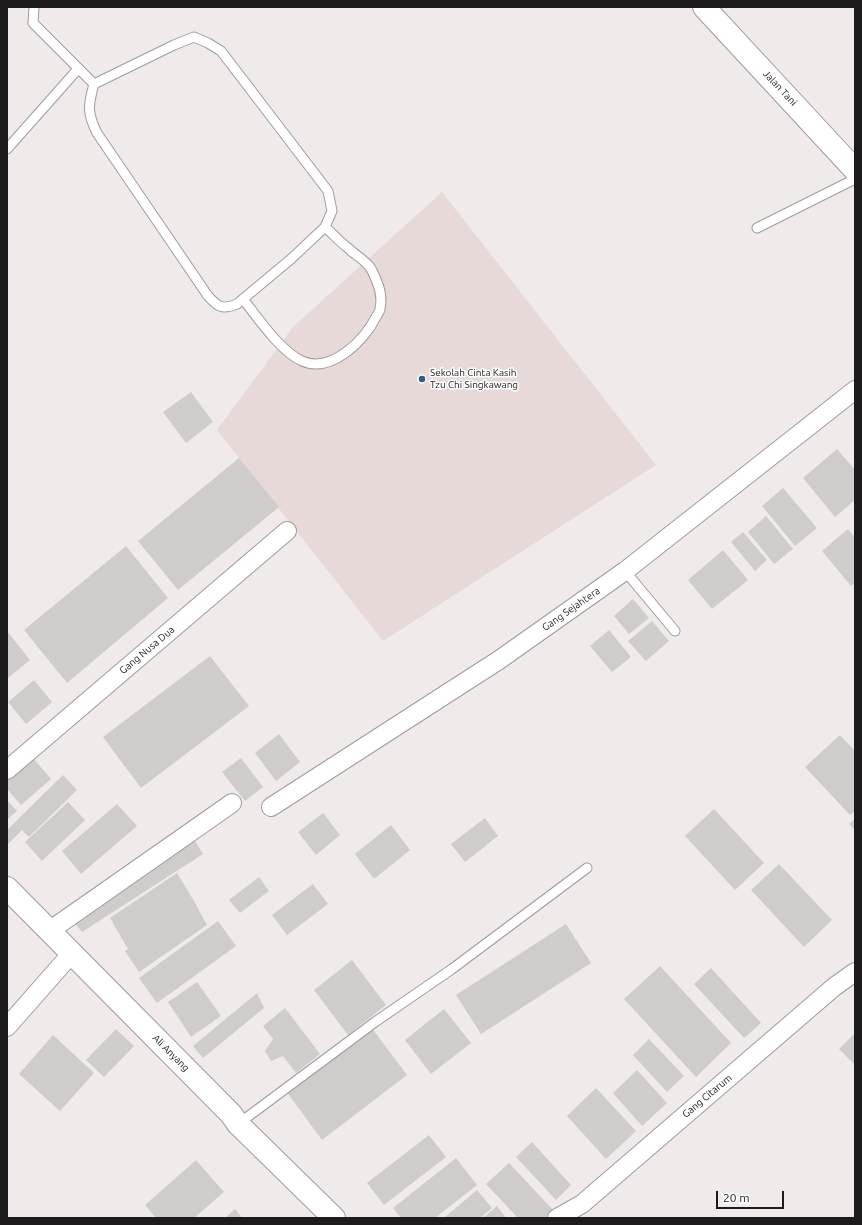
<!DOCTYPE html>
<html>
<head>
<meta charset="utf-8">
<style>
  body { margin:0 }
  #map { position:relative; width:862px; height:1225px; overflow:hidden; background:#f0eaea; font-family:Ubuntu,sans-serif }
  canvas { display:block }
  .frame { position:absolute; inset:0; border:8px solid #1d1b1b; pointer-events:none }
  .scale { position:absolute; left:716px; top:1191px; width:68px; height:18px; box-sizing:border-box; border:2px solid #1d1b1b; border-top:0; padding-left:5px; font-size:12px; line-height:14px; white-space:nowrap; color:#1d1b1b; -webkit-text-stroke:3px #fff; paint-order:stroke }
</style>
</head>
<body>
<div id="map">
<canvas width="862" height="1225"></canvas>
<div class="frame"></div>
<div class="scale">20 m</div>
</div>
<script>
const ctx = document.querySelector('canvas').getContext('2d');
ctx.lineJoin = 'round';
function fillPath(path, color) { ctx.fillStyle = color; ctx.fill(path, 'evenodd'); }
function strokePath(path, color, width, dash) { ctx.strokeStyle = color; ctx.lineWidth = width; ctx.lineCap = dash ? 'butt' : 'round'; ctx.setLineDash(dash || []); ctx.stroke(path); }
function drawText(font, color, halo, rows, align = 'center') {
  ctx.font = font + ' Ubuntu,sans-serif'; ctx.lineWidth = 3; ctx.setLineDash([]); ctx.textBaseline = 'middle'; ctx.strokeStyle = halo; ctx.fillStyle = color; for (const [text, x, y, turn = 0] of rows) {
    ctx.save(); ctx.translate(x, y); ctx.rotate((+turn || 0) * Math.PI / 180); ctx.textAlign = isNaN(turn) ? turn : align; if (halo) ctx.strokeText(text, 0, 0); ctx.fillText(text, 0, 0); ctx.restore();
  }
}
fillPath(new Path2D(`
  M442,192L656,465L383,641L217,430L293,327Z`), '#e7d9d8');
fillPath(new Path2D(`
  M191,392L213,422L186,443L163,412Z
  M837,449L855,470V500L835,517L803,478Z
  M239,458L279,507L178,590L138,541Z
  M783,488L817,528L795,546L762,506Z
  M766,516L793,549L774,564L748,532Z
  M848,529L855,538V583L851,586L822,551Z
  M743,532L767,560L755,571L731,542Z
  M126,546L168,598L67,683L24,630Z
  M723,550L748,580L712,609L688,580Z
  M633,599L649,618L629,634L614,616Z
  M652,621L669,641L646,661L628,641Z
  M609,630L631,657L612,672L590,646Z
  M7,631L30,660L8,678L7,676Z
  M210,656L249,706L141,788L103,737Z
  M34,680L52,702L26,724L8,702Z
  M279,734L300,762L276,781L255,753Z
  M840,735L855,751V811L850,815L805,767Z
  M32,757L51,779L21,805L7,789V780Z
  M241,758L263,787L245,801L222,772Z
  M63,775L77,790L29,837L22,830L7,845V830Z
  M7,800L17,811L7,820Z
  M68,802L85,820L42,861L25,842Z
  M117,804L137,826L81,874L62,851Z
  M714,809L764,863L735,890L685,836Z
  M323,813L340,835L316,855L298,832Z
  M485,818L498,836L465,862L451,844Z
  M855,819V830L849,824Z
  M391,825L410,850L374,879L355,854Z
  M194,839L203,854L82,932L73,921Z
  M779,864L832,920L804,947L751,890Z
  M177,873L194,901L207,925L139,972L125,951L128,949L110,918Z
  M259,877L269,891L240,913L229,900Z
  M313,884L328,904L287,935L272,915Z
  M218,921L236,946L157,1003L139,978Z
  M566,924L591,963L481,1034L456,995Z
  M352,960L386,1005L348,1035L314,990Z
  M660,966L731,1043L696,1077L624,999Z
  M711,968L761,1023L744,1038L694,984Z
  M197,982L221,1016L191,1037L168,1002Z
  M257,993L264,1008L203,1058L193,1046Z
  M285,1008L320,1054L296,1073L283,1056L271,1061L265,1051L273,1039L263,1026Z
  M444,1009L471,1043L431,1074L405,1040Z
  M371,1027L407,1075L322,1140L286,1091Z
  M116,1029L134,1046L104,1077L86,1060Z
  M855,1033V1065L839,1049Z
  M53,1035L94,1073L60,1111L19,1074Z
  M649,1039L684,1076L667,1092L633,1055Z
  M637,1070L667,1103L642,1126L613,1093Z
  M596,1088L636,1131L606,1159L567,1116Z
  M429,1135L446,1157L384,1205L367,1183Z
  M532,1142L571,1185L556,1200L516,1157Z
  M456,1158L477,1185L435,1218H401L393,1208Z
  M196,1160L224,1192L194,1218H156L145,1205Z
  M509,1163L553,1210L545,1218H518L486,1184Z
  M477,1190L492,1208L480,1218H444Z
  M497,1206L506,1218H483Z
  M235,1209L242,1218H225Z`), '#d1cccc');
const service = new Path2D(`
  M34,7L33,23L94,84
  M194,37L208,43L221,51L328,191L332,211L325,227L291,259L237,304C222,310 218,307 208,296L97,133C87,113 88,105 94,84L174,45Z
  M7,149L78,69
  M757,228L855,179
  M243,299C258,318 280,351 302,361C331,374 365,340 376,317C378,314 380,311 380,309C382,300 380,289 377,282C375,277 372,269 369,266C363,259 354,254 348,248C340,242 333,234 325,227
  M625,571L675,631
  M238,1124L375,1022L452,969L587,868`);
const minor = new Path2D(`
  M7,770L287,531
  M271,807L499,660L625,571L855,390
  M49,931L232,803
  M7,1027L72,953
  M557,1218L582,1204L834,987L855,972`);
const tertiary = new Path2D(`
  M7,888L231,1114L238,1124L334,1218`);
const trunk = new Path2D(`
  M704,7L855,170`);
strokePath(service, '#a09b9b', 11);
strokePath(minor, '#a09b9b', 20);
strokePath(tertiary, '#a09b9b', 24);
strokePath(trunk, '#a09b9b', 24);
strokePath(service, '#fff', 9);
strokePath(minor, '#fff', 18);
strokePath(tertiary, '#fff', 22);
strokePath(trunk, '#fff', 22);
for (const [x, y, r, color] of [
  [422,379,4,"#2c5f7c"]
]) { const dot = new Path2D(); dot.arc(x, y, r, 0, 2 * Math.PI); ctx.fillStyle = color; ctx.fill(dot); strokePath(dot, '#fff', 1.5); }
drawText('10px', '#1d1b1b', '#fff', [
  ["Jalan Tani",780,88,47],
  ["Gang Sejahtera",571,609,-35],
  ["Gang Nusa Dua",147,650,-40],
  ["Ali Anyang",171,1053,45],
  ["Gang Citarum",707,1096,-40]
]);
drawText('10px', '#1d1b1b', '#fff', [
  ["Sekolah Cinta Kasih",430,373],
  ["Tzu Chi Singkawang",430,385]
], 'left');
</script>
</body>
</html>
